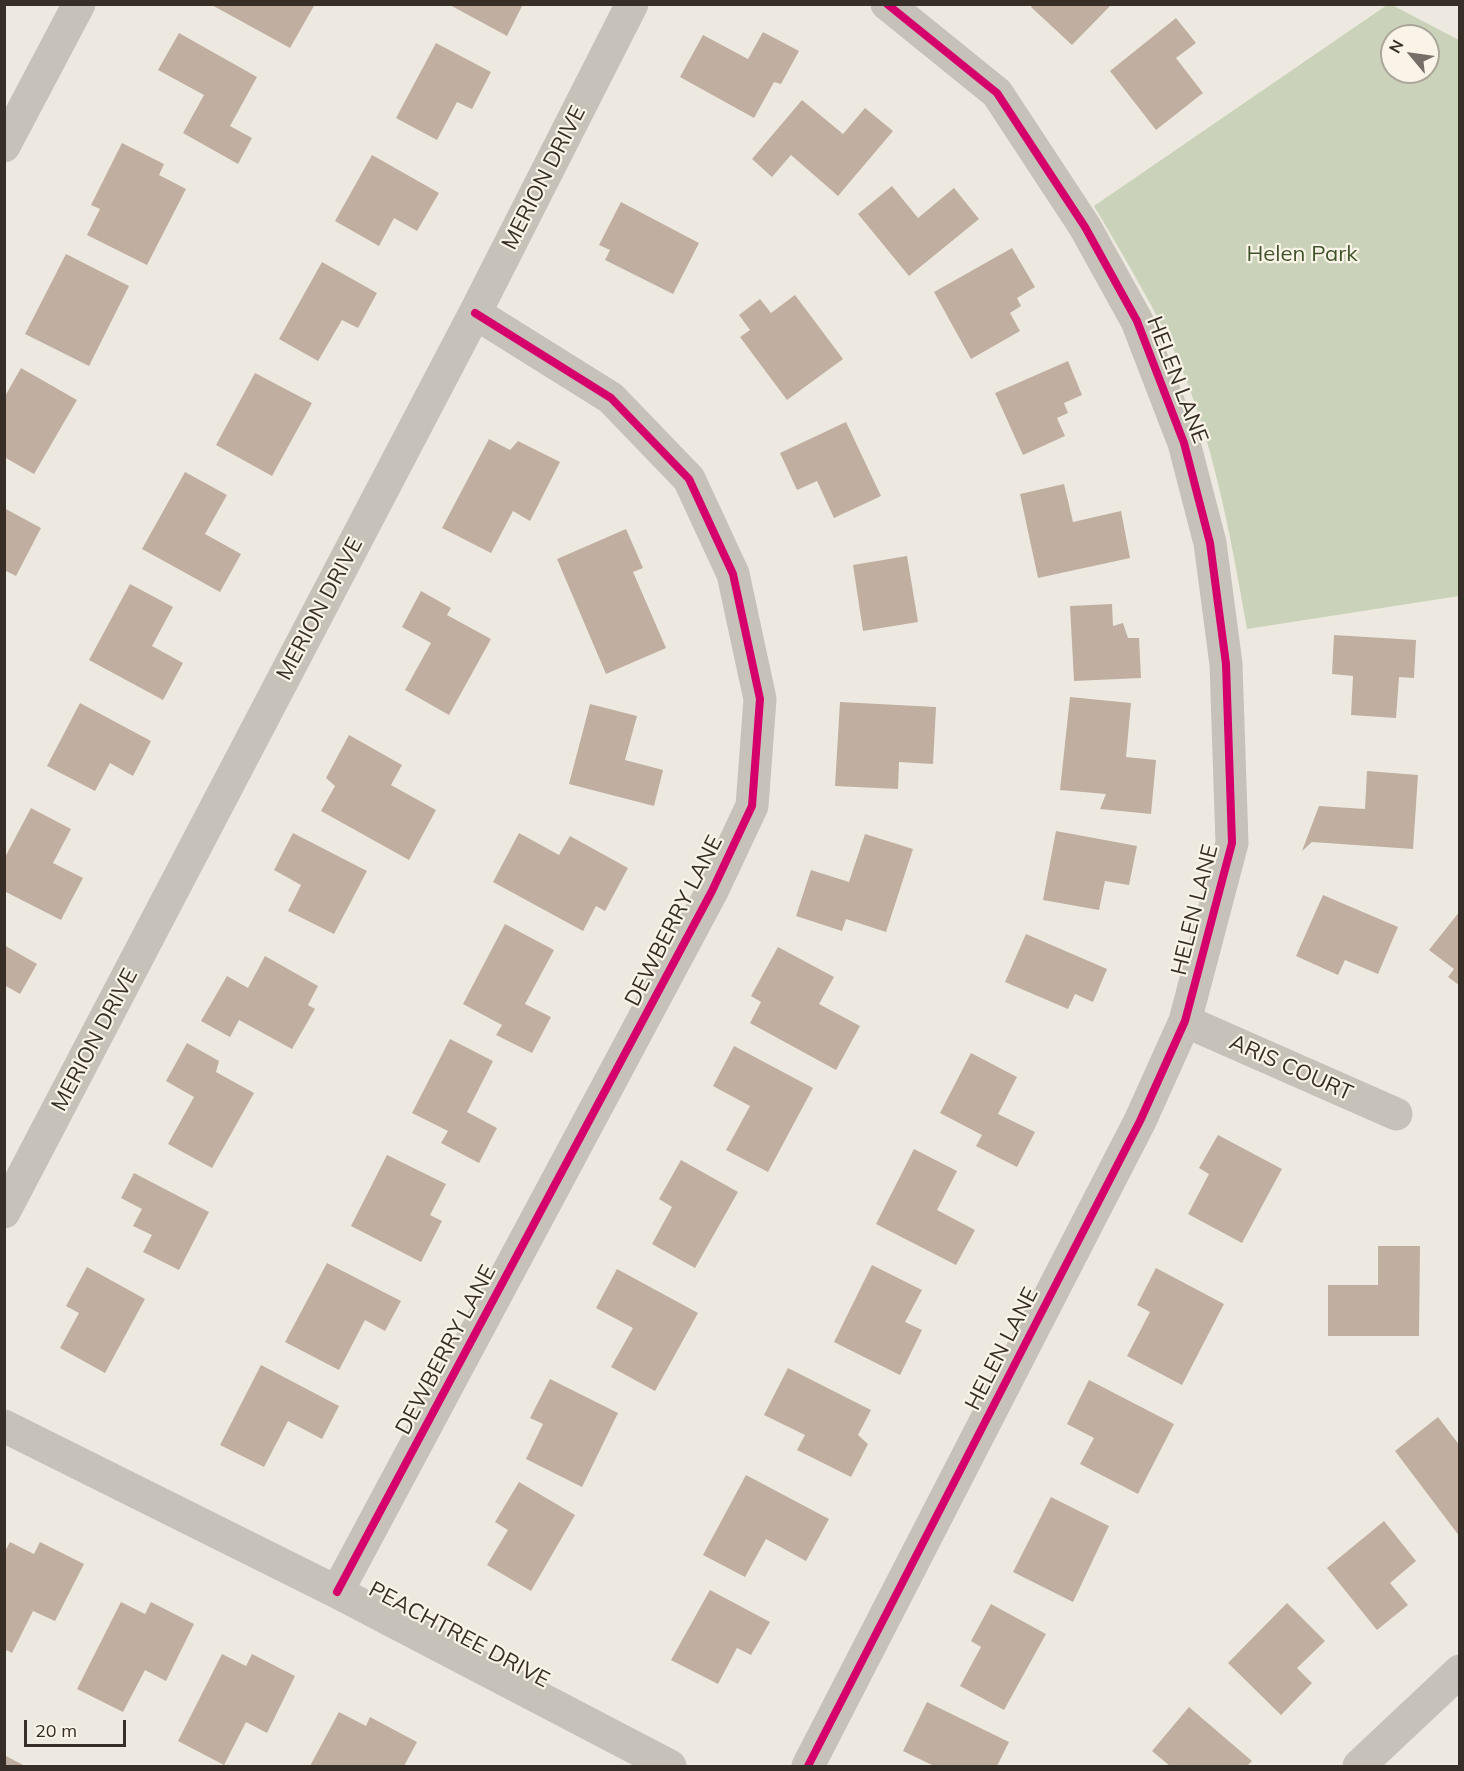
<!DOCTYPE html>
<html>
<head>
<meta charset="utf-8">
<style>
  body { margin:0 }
  #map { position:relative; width:1464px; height:1771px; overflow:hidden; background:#ede9e0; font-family:Mulish,sans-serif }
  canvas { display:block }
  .frame { position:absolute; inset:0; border:6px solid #362e27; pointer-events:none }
  .north { position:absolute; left:1380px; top:24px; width:60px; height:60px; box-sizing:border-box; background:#f9f4e7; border:2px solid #aba59a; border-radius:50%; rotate:299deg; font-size:16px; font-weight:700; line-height:24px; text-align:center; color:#362e27 }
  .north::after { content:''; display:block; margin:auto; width:21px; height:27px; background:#766f68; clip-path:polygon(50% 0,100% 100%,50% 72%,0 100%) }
  .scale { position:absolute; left:24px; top:1720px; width:102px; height:27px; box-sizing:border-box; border:3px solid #362e27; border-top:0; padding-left:8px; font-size:18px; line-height:21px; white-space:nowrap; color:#362e27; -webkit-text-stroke:4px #f9f4e7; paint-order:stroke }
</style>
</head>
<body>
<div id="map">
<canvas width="1464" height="1771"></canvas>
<div class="frame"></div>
<div class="north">N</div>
<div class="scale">20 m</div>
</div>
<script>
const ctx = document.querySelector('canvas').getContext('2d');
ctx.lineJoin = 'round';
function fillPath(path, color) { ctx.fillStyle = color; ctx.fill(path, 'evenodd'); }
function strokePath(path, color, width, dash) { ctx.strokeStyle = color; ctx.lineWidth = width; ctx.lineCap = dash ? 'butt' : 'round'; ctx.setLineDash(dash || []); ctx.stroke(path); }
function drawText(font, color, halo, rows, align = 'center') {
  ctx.font = font + ' Mulish,sans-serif'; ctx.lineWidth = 4.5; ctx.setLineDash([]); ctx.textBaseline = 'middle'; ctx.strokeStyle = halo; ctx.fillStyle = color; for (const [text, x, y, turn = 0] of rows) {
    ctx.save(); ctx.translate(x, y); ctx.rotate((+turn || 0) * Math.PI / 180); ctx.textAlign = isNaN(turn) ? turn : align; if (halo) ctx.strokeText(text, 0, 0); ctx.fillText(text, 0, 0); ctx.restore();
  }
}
fillPath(new Path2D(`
  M1387,5H1392L1459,40V596L1247,629C1230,532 1212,431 1170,342C1147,295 1120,250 1094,206ZM1392,36H1428V72H1392Z`), '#cad3ba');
fillPath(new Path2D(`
  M210,4H315L290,48Z
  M448,4H523L507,36Z
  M1033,5H1111L1072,45L1031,7Z
  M1176,18L1196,43L1176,58L1203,93L1156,130L1110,71Z
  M763,32L799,51L781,84L774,82L754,118L680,77L703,35L748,59Z
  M179,33L257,77L230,126L252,138L238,164L183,133L204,95L158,70Z
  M436,43L491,72L472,109L457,102L437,140L396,118Z
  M802,100L843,134L865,108L893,131L838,196L791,155L772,177L752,159Z
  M122,143L164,164L159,175L186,189L147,265L87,235L100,209L91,205Z
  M372,155L439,193L417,231L394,218L379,246L335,221Z
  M892,186L918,218L954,188L979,219L909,276L858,214Z
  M621,202L699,243L673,294L605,260L610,250L599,245Z
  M1012,248L1035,287L1017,298L1021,306L1010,313L1020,331L971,359L934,292Z
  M66,254L129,286L89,366L25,334Z
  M322,262L377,293L358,328L342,320L318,361L279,339Z
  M795,295L843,359L787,400L740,337L750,330L739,315L760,299L771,313Z
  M1068,361L1082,395L1064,403L1068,413L1057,418L1065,436L1023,455L995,393Z
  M21,368L77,400L34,474L4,457V398Z
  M255,373L312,403L272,476L216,445Z
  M846,422L881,496L834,518L817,481L797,490L780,453Z
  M489,439L510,450L518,441L560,462L530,521L513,511L491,553L442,528Z
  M185,472L227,495L205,534L241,554L220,592L142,549Z
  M1064,484L1073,522L1121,511L1130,558L1038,578L1020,494Z
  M4,508L41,528L16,576L4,570Z
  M626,529L643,568L633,572L666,648L606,674L557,559Z
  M907,556L918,622L863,631L853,565Z
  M130,584L173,607L152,646L183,663L163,700L89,660Z
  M421,591L451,608L447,615L491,639L449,715L405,690L431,643L402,627Z
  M1112,604L1113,626L1123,623L1128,638H1139L1141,678L1074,681L1070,606Z
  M1334,635L1416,640L1414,678L1399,677L1396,718L1351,715L1353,676L1332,674Z
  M1070,697L1131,703L1126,757L1156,760L1151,814L1100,809L1106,794L1060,790Z
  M840,702L936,707L933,764L899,762L898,789L835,786Z
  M80,703L151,741L133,776L110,763L95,791L47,766Z
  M590,704L637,716L625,760L663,770L654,806L569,784Z
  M349,735L402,765L391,785L436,810L409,860L321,811L335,786L326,778Z
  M1367,771L1418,775L1413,849L1312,842L1302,851L1319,806L1365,809Z
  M31,808L71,829L53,863L83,878L61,920L4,891V859Z
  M1056,831L1137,846L1129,885L1105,881L1099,910L1043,900Z
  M293,833L367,871L334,934L288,911L301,885L274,870Z
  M519,833L559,855L570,836L628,868L605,911L596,906L583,931L493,882Z
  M865,834L913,849L886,932L846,919L842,931L796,916L811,870L849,882Z
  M1323,895L1398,927L1378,974L1345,960L1338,975L1296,956Z
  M1460,911V986L1448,977L1454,969L1429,950Z
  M505,924L554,950L525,1004L551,1017L532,1053L496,1035L502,1025L463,1004Z
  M1026,934L1107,969L1093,1002L1075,994L1068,1009L1005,982Z
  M4,945L37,964L20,994L6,986L4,989Z
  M778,947L834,977L819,1004L860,1026L836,1070L750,1023L761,1002L751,996Z
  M265,956L318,986L308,1005L315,1009L292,1049L239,1020L230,1037L201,1021L227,976L248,988Z
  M450,1039L493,1061L467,1112L497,1128L479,1163L441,1143L448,1131L412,1113Z
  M187,1043L219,1061L216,1072L254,1093L212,1168L168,1144L194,1097L166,1081Z
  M734,1046L813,1088L768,1172L726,1150L750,1106L713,1086Z
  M971,1053L1017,1077L998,1114L1035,1132L1017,1167L976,1146L982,1135L940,1113Z
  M1218,1135L1282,1169L1242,1243L1188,1214L1209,1174L1199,1168Z
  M914,1149L957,1171L937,1210L975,1230L956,1265L876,1224Z
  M387,1155L446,1184L430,1215L442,1221L421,1262L351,1226Z
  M681,1160L738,1192L695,1268L652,1244L672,1207L659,1199Z
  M134,1173L209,1212L179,1270L143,1252L152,1235L133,1226L142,1209L121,1198Z
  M1378,1246H1420L1419,1336H1328V1285H1378Z
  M327,1263L401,1301L385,1331L365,1320L339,1370L285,1342Z
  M872,1265L922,1290L905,1322L922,1330L900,1375L834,1342Z
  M87,1267L145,1299L105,1373L60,1348L79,1313L66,1306Z
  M1156,1268L1224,1304L1182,1385L1127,1356L1150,1312L1137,1305Z
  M617,1269L698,1313L655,1391L611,1367L633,1328L596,1308Z
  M261,1365L339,1406L322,1439L288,1421L264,1467L220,1445Z
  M788,1368L871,1410L858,1435L868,1444L851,1477L797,1450L805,1435L764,1415Z
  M550,1379L618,1413L582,1487L526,1459L543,1424L530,1418Z
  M1089,1380L1174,1424L1138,1494L1080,1464L1094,1438L1067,1424Z
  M1438,1417L1460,1446V1537L1395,1451Z
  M746,1475L829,1519L806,1561L766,1539L745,1577L703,1555Z
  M519,1482L575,1515L531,1591L487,1565L508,1530L495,1522Z
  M1051,1497L1109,1526L1073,1602L1013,1572Z
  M1384,1521L1416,1561L1390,1583L1408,1605L1377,1630L1327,1568Z
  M10,1542L34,1554L40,1542L84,1564L55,1621L33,1611L12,1653L4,1649V1553Z
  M710,1590L770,1622L751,1655L737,1648L718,1684L671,1660Z
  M121,1602L145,1614L151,1602L194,1624L166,1681L145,1670L123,1712L77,1689Z
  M1287,1603L1325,1641L1297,1668L1312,1683L1281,1715L1228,1663Z
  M991,1604L1046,1634L1004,1710L960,1686L981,1647L971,1641Z
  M222,1654L246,1666L252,1654L295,1676L267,1733L246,1722L224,1765L178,1741Z
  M927,1702L1009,1742L997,1766H934L903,1751Z
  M1189,1707L1252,1761L1247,1766H1170L1152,1751Z
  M339,1712L366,1726L370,1717L417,1742L404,1766H310Z
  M4,1755L25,1766H4Z`), '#c0afa1');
strokePath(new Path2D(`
  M4,146L79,4
  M1185,1021L1396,1114
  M4,1212L475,313L632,4
  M4,1426L337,1592L670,1766
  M337,1592L712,891L752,806L760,699L733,574L689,479L611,398L475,313
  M808,1766L1140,1121L1185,1021L1232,843L1226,664L1210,543L1184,443L1137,321L1085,227L997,93L887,4
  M1359,1766L1460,1671`), '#c6c1b9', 33);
strokePath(new Path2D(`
  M337,1592L712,891L752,806L760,699L733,574L689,479L611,398L475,313
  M808,1766L1140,1121L1185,1021L1232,843L1226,664L1210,543L1184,443L1137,321L1085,227L997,93L887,4`), '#d6006c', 8);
drawText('22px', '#362e27', '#f9f4e7', [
  ["MERION DRIVE",544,178,-63],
  ["HELEN LANE",1177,380,69],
  ["MERION DRIVE",320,609,-62],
  ["HELEN LANE",1195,910,-76],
  ["DEWBERRY LANE",674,921,-63],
  ["MERION DRIVE",95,1040,-62],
  ["ARIS COURT",1291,1068,24],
  ["HELEN LANE",1002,1349,-63],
  ["DEWBERRY LANE",446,1350,-62],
  ["PEACHTREE DRIVE",459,1635,28]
]);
drawText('22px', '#3f542b', '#f9f4e7', [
  ["Helen Park",1302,254]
]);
</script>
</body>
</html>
